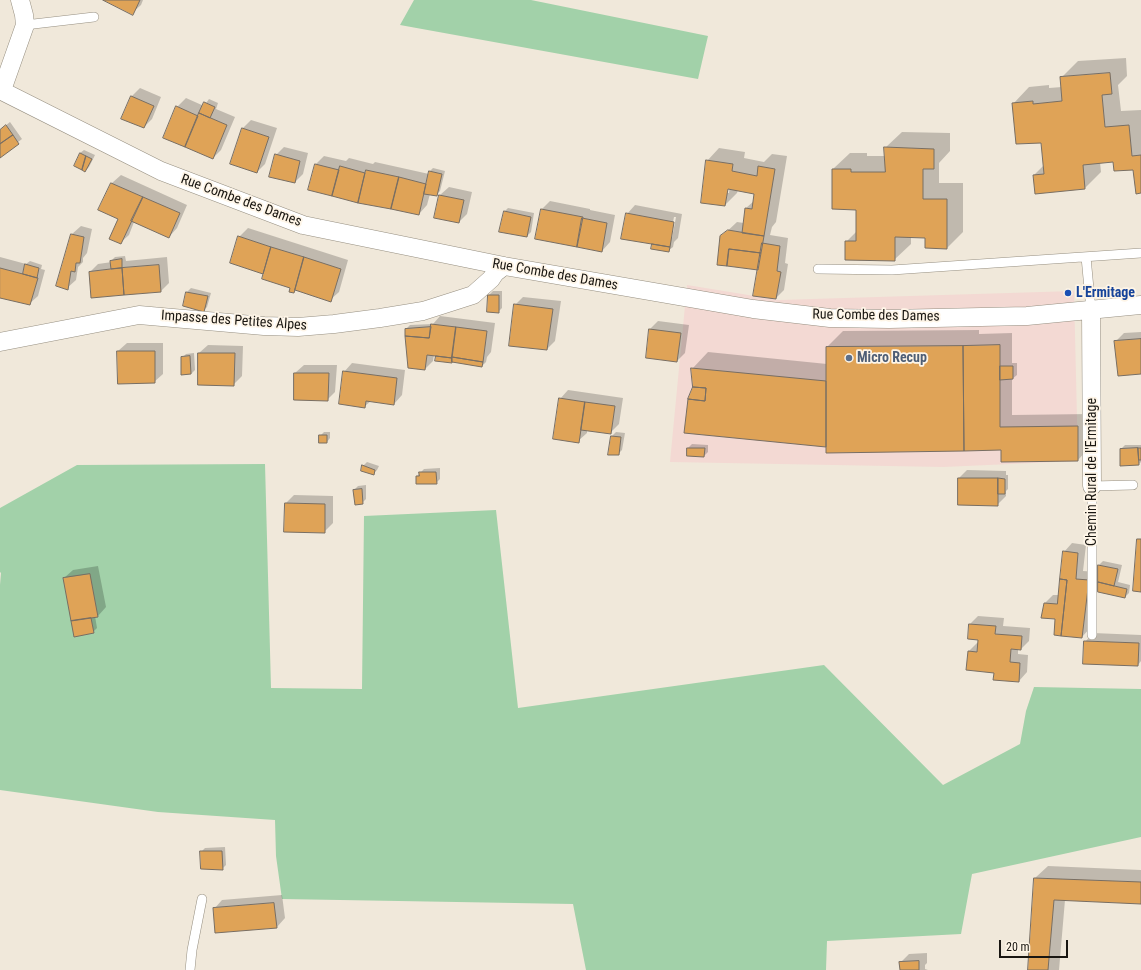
<!DOCTYPE html>
<html>
<head>
<meta charset="utf-8">
<style>
  body { margin:0 }
  #map { position:relative; width:1141px; height:970px; overflow:hidden; background:#f0e8da; font-family:"Roboto Condensed",sans-serif }
  canvas { display:block }
  .scale { position:absolute; left:999px; top:940px; width:69px; height:18px; box-sizing:border-box; border:2px solid #191611; border-top:0; padding-left:5px; font-size:12px; line-height:14px; white-space:nowrap; color:#191611; -webkit-text-stroke:3px #fef5e7; paint-order:stroke }
</style>
</head>
<body>
<div id="map">
<canvas width="1141" height="970"></canvas>
<div class="scale">20 m</div>
</div>
<script>
const ctx = document.querySelector('canvas').getContext('2d');
ctx.lineJoin = 'round';
function fillPath(path, color) { ctx.fillStyle = color; ctx.fill(path, 'evenodd'); }
function strokePath(path, color, width, dash) { ctx.strokeStyle = color; ctx.lineWidth = width; ctx.lineCap = dash ? 'butt' : 'round'; ctx.setLineDash(dash || []); ctx.stroke(path); }
function drawText(font, color, halo, rows, align = 'center') {
  ctx.font = font + ' "Roboto Condensed",sans-serif'; ctx.lineWidth = 3.5; ctx.setLineDash([]); ctx.textBaseline = 'middle'; ctx.strokeStyle = halo; ctx.fillStyle = color; for (const [text, x, y, turn = 0] of rows) {
    ctx.save(); ctx.translate(x, y); ctx.rotate((+turn || 0) * Math.PI / 180); ctx.textAlign = isNaN(turn) ? turn : align; if (halo) ctx.strokeText(text, 0, 0); ctx.fillText(text, 0, 0); ctx.restore();
  }
}
fillPath(new Path2D(`
  M687,285L779,300L1074,291L1078,461L943,467L670,462Z`), '#f3d9d3');
fillPath(new Path2D(`
  M414,0H531L708,36L698,79L400,25Z
  M265,464L271,688L362,689L364,516L496,510L518,708L824,665L943,785L1020,744L1026,711L1034,687L1141,689V837L972,874L961,934L827,941L826,970H586L573,904L282,899L276,856L275,820L158,812L0,790V585L1,573L0,572V508L77,465Z`), '#a2d1a9');
fillPath(new Path2D(`
  M105,0H143L141,5L132,13Z
  M1126,58L1127,76L1118,85L1121,111L1141,110V192L1134,169L1114,161L1100,162L1101,172L1085,188L1034,175L1044,165L1042,142L1013,104L1029,87L1049,85V88L1062,87L1061,78L1078,61Z
  M140,88L161,97L152,119L144,127L122,119L132,96Z
  M186,98L204,106L209,99L218,103L216,109L235,117L221,150L213,158L177,107Z
  M251,120L277,128L265,164L257,172L243,128Z
  M10,122L22,139L0,156V130Z
  M902,132L950,133V151L939,163V183H963V232L947,248L926,237H911V244L894,260L846,242L857,231V209L833,169L850,153H867V156H886L885,148Z
  M284,147L308,153L303,174L295,182L276,155Z
  M719,148L745,152L744,158L764,162L772,154L787,156L776,222L772,227L770,235L788,238L785,263L788,264L784,290L776,298L759,269L721,237L737,222L744,223L746,208L754,201L755,193L738,190L737,193L725,205L707,161ZM728,184L730,185L729,193H726Z
  M84,150L95,155L89,167L85,171L80,153Z
  M324,156L346,161L349,158L373,164L375,162L429,174V172L433,168L445,171L440,191L436,195L430,194L427,205L419,214L358,202L309,189L316,164Z
  M121,175L187,205L177,228L169,237L134,222L129,235L120,243V218L100,209L112,183Z
  M449,187L472,192L467,214L459,222L435,217L440,195Z
  M550,201L590,209V210L615,215L610,242L602,251L542,209Z
  M635,205L682,214L678,238L674,242L673,247L669,250L653,244L627,214ZM674,217H676L672,238H670Z
  M508,208L534,213L531,232L527,236L504,212Z
  M81,226L92,229L87,253L83,258V262L78,267L76,280L67,288L72,234Z
  M248,228L348,260L339,292L330,300L297,289L294,292L292,288L264,273L231,263L239,237Z
  M125,256L126,261L167,257L169,283L161,291L92,296L90,272L98,264L112,262L111,261L115,257Z
  M0,257L26,264L30,261L42,265L41,269L45,270L38,296L29,304L0,297Z
  M191,288L211,293L207,307L203,311L187,292Z
  M493,291H502V308L498,312L489,295Z
  M523,297L561,301L555,341L547,349L515,305Z
  M440,316L495,323L491,352L487,357L486,362L482,366L434,354L433,361L425,369L406,329L410,325L433,324Z
  M658,321L689,325L685,353L677,361L650,329Z
  M979,330V334L1012,333V363H1017V375L1012,379V415L1090,414V447L1078,460L1002,449L827,446L694,387L692,369L708,352L827,364V347L843,331Z
  M1141,332V373L1115,342L1124,333Z
  M127,343H163V374L154,382L118,351Z
  M208,345L243,346L242,376L233,385L199,353Z
  M194,353L195,370L191,374L182,358L186,354Z
  M352,363L405,370L402,395L394,404L371,401L365,406L344,372Z
  M304,365H337L335,392L327,400L295,399V373Z
  M568,390L623,398L619,424L610,433L587,430V433L578,441L560,399Z
  M324,432H330V438L327,442L320,436Z
  M616,432L625,433L622,450L618,454L612,436Z
  M692,444L708,445V452L704,456L688,448Z
  M1125,445H1141V462L1139,464L1121,449Z
  M367,462L379,466L377,470L373,474L363,466Z
  M440,468V479L436,483L417,476L424,469Z
  M967,470L1006,471V475H1008V489L1006,491V496L997,505L959,478Z
  M366,485V499L362,503L354,490L358,486Z
  M294,495L333,496V523L324,532L286,503Z
  M1072,543L1086,545L1083,571L1097,572L1090,628L1082,637L1056,618L1045,603L1053,595H1059L1064,552Z
  M1103,561L1122,565L1118,582L1130,585L1129,593L1125,597L1099,592V565Z
  M98,566L106,607L98,616H95L97,628L93,632L64,578L73,570Z
  M978,616L1004,618L1003,626L1030,628L1029,641L1021,649H1018V654L1028,655L1027,672L1019,681L995,672L969,651L977,643H979V639L969,638L970,624Z
  M1093,633L1141,635V661L1138,665L1085,642Z
  M225,847L226,865L222,869L201,852L205,848Z
  M1048,866L1141,870V903L1065,900L1059,970H1029L1035,878Z
  M282,895L285,918L277,927L214,909L222,900Z
  M927,953V963L925,965V969L928,970H901L900,963L909,954Z`), '#0003');
const building = new Path2D(`
  M103,0H140L133,15Z
  M1110,73L1112,94L1102,95L1105,127L1129,125L1132,156L1141,155V193L1136,194L1133,170L1114,171L1113,162L1083,165L1085,189L1035,194L1033,175L1044,174L1041,143L1016,144L1012,103L1033,101V104L1062,101L1060,77Z
  M131,96L154,106L144,128L121,119Z
  M204,102L215,107L210,118L199,113Z
  M176,106L198,116L185,147L163,138Z
  M199,113L227,125L213,159L185,147Z
  M6,125L13,135L0,144V130Z
  M242,128L269,137L257,173L230,164Z
  M13,135L19,144L0,158V144Z
  M884,147L934,149V169H923V199H947V249L925,248V238L895,237V261L845,260V241H856V210L832,209V169H851V172H885Z
  M80,153L86,156L82,170L74,166Z
  M275,154L300,161L295,183L269,177Z
  M86,156L92,159L85,172L82,170Z
  M706,160L733,164L732,171L757,176L758,166L775,169L764,236L742,233L745,208L752,209L754,194L728,189L725,206L701,203Z
  M315,164L339,170L332,196L308,190Z
  M340,166L365,173L358,203L332,196Z
  M366,170L399,177L391,209L358,203Z
  M429,171L442,174L437,196L424,194Z
  M399,177L426,184L419,215L391,209Z
  M111,183L143,197L121,244L109,239L118,219L98,210Z
  M439,195L464,200L459,223L434,218Z
  M143,197L180,213L169,238L131,221Z
  M541,209L583,217L577,247L535,239Z
  M504,211L531,217L527,237L499,232Z
  M626,213L674,222L670,247L621,239Z
  M582,218L607,223L602,252L577,247Z
  M728,230L764,236L761,253L729,249L727,266L717,265L720,236Z
  M71,234L84,237L80,263H76L75,272L71,271L68,290L56,286Z
  M238,236L271,247L263,274L230,263Z
  M762,243L780,246L777,271L781,272L776,299L753,296Z
  M652,244L670,247L669,252L651,249Z
  M271,247L304,257L294,293L289,292L290,288L262,279Z
  M729,249L761,253L758,270L727,266Z
  M304,257L341,269L331,302L295,290Z
  M122,259V268L111,269L110,261Z
  M25,264L39,268L37,278L23,274Z
  M159,265L161,292L124,295L122,268Z
  M0,268L38,278L30,305L0,298Z
  M122,268L124,295L91,298L89,272Z
  M186,292L208,296L204,312L183,306Z
  M488,295H499V313L487,312Z
  M514,304L553,309L547,350L509,346Z
  M431,324L456,327L452,358L427,355L425,370L408,368L405,336L429,338Z
  M431,327L429,338L405,336V329Z
  M456,327L487,331L483,362L452,357Z
  M649,329L681,333L677,362L646,358Z
  M1141,339V374L1118,376L1114,341Z
  M1000,345V427L1078,426V461L1001,462V450L964,451L963,346Z
  M963,346L964,451L826,453V347Z
  M117,351H155V383L118,384Z
  M198,353H235L234,386L198,385Z
  M190,356L191,374L181,375V357Z
  M436,356L452,358V363L435,361Z
  M452,357L483,362L482,367L452,362Z
  M1000,366H1013V379L1000,380Z
  M691,368L826,381V447L684,433L688,399L705,401L706,388L693,387Z
  M343,371L397,378L394,405L366,401L365,408L339,404Z
  M294,373H329L328,401L294,400Z
  M693,387L706,388L705,401L688,399Z
  M559,398L585,402L579,443L553,439Z
  M585,402L615,406L611,434L581,430Z
  M319,435H327V443H319Z
  M611,436L621,437L619,455H608Z
  M687,448H705L704,457L687,456Z
  M1138,448L1139,465L1120,466V449Z
  M1138,448H1141V460H1139Z
  M362,465L375,470L374,475L361,471Z
  M419,472H436L437,484H416V476H419Z
  M958,478H998V506L958,505Z
  M998,478L1005,479V494H998Z
  M362,489L363,504L355,505L353,490Z
  M285,503L325,504V533L284,532Z
  M1137,539H1141V592L1133,591Z
  M1063,551L1078,553L1076,579L1089,580L1082,638L1061,636L1067,580L1060,579Z
  M1098,565L1118,569L1114,586L1098,582Z
  M90,574L98,617L71,621L63,578Z
  M1060,579L1067,580L1061,636L1054,635L1055,619L1041,618L1044,603L1057,604Z
  M1098,582L1127,589L1125,598L1098,592Z
  M91,618L94,633L74,637L71,621Z
  M969,624L996,626L995,634L1022,636L1021,650L1011,649L1010,662L1020,663L1019,682L993,680L994,673L966,670L968,651L977,652L978,640L968,639Z
  M1084,641L1139,643L1138,666L1083,664Z
  M200,851H222L223,870L201,869Z
  M1034,878L1141,882V904L1054,900L1048,970H1028Z
  M274,903L277,928L215,933L213,908Z
  M919,961V970H900L899,962Z`);
fillPath(building, '#dfa357');
strokePath(building, '#786e63', 1);
const service = new Path2D(`
  M25,25L94,17
  M1086,257L1091,310
  M818,269L892,270L1141,253
  M1092,635V486L1133,485
  M190,970L192,950L202,899`);
const minor = new Path2D(`
  M0,90L161,171L303,225L504,266L753,309L830,318L889,319L1027,316L1141,305
  M2,90L25,25L24,15L20,0
  M1091,310L1092,486
  M0,342L139,315L264,326L298,327L334,324L380,318L423,311L473,295L491,279L495,273L504,266`);
strokePath(service, '#968f81', 10);
strokePath(minor, '#968f81', 19);
strokePath(service, '#fff', 9);
strokePath(minor, '#fff', 18);
for (const [x, y, r, color] of [
  [1068,293,4,"#1a4fb4"],
  [849,358,4,"#5c6f8a"]
]) { const dot = new Path2D(); dot.arc(x, y, r, 0, 2 * Math.PI); ctx.fillStyle = color; ctx.fill(dot); strokePath(dot, '#fef5e7', 1.5); }
drawText('14px', '#191611', '#fef5e7', [
  ["Rue Combe des Dames",241,201,20],
  ["Rue Combe des Dames",555,275,10],
  ["Rue Combe des Dames",876,316,1],
  ["Impasse des Petites Alpes",234,321,4],
  ["Chemin Rural de l'Ermitage",1092,472,-90]
]);
drawText('bold 14px', '#164399', '#fef5e7', [
  ["L'Ermitage",1076,293]
], 'left');
drawText('bold 14px', '#4e5e75', '#fef5e7', [
  ["Micro Recup",857,358]
], 'left');
</script>
</body>
</html>
